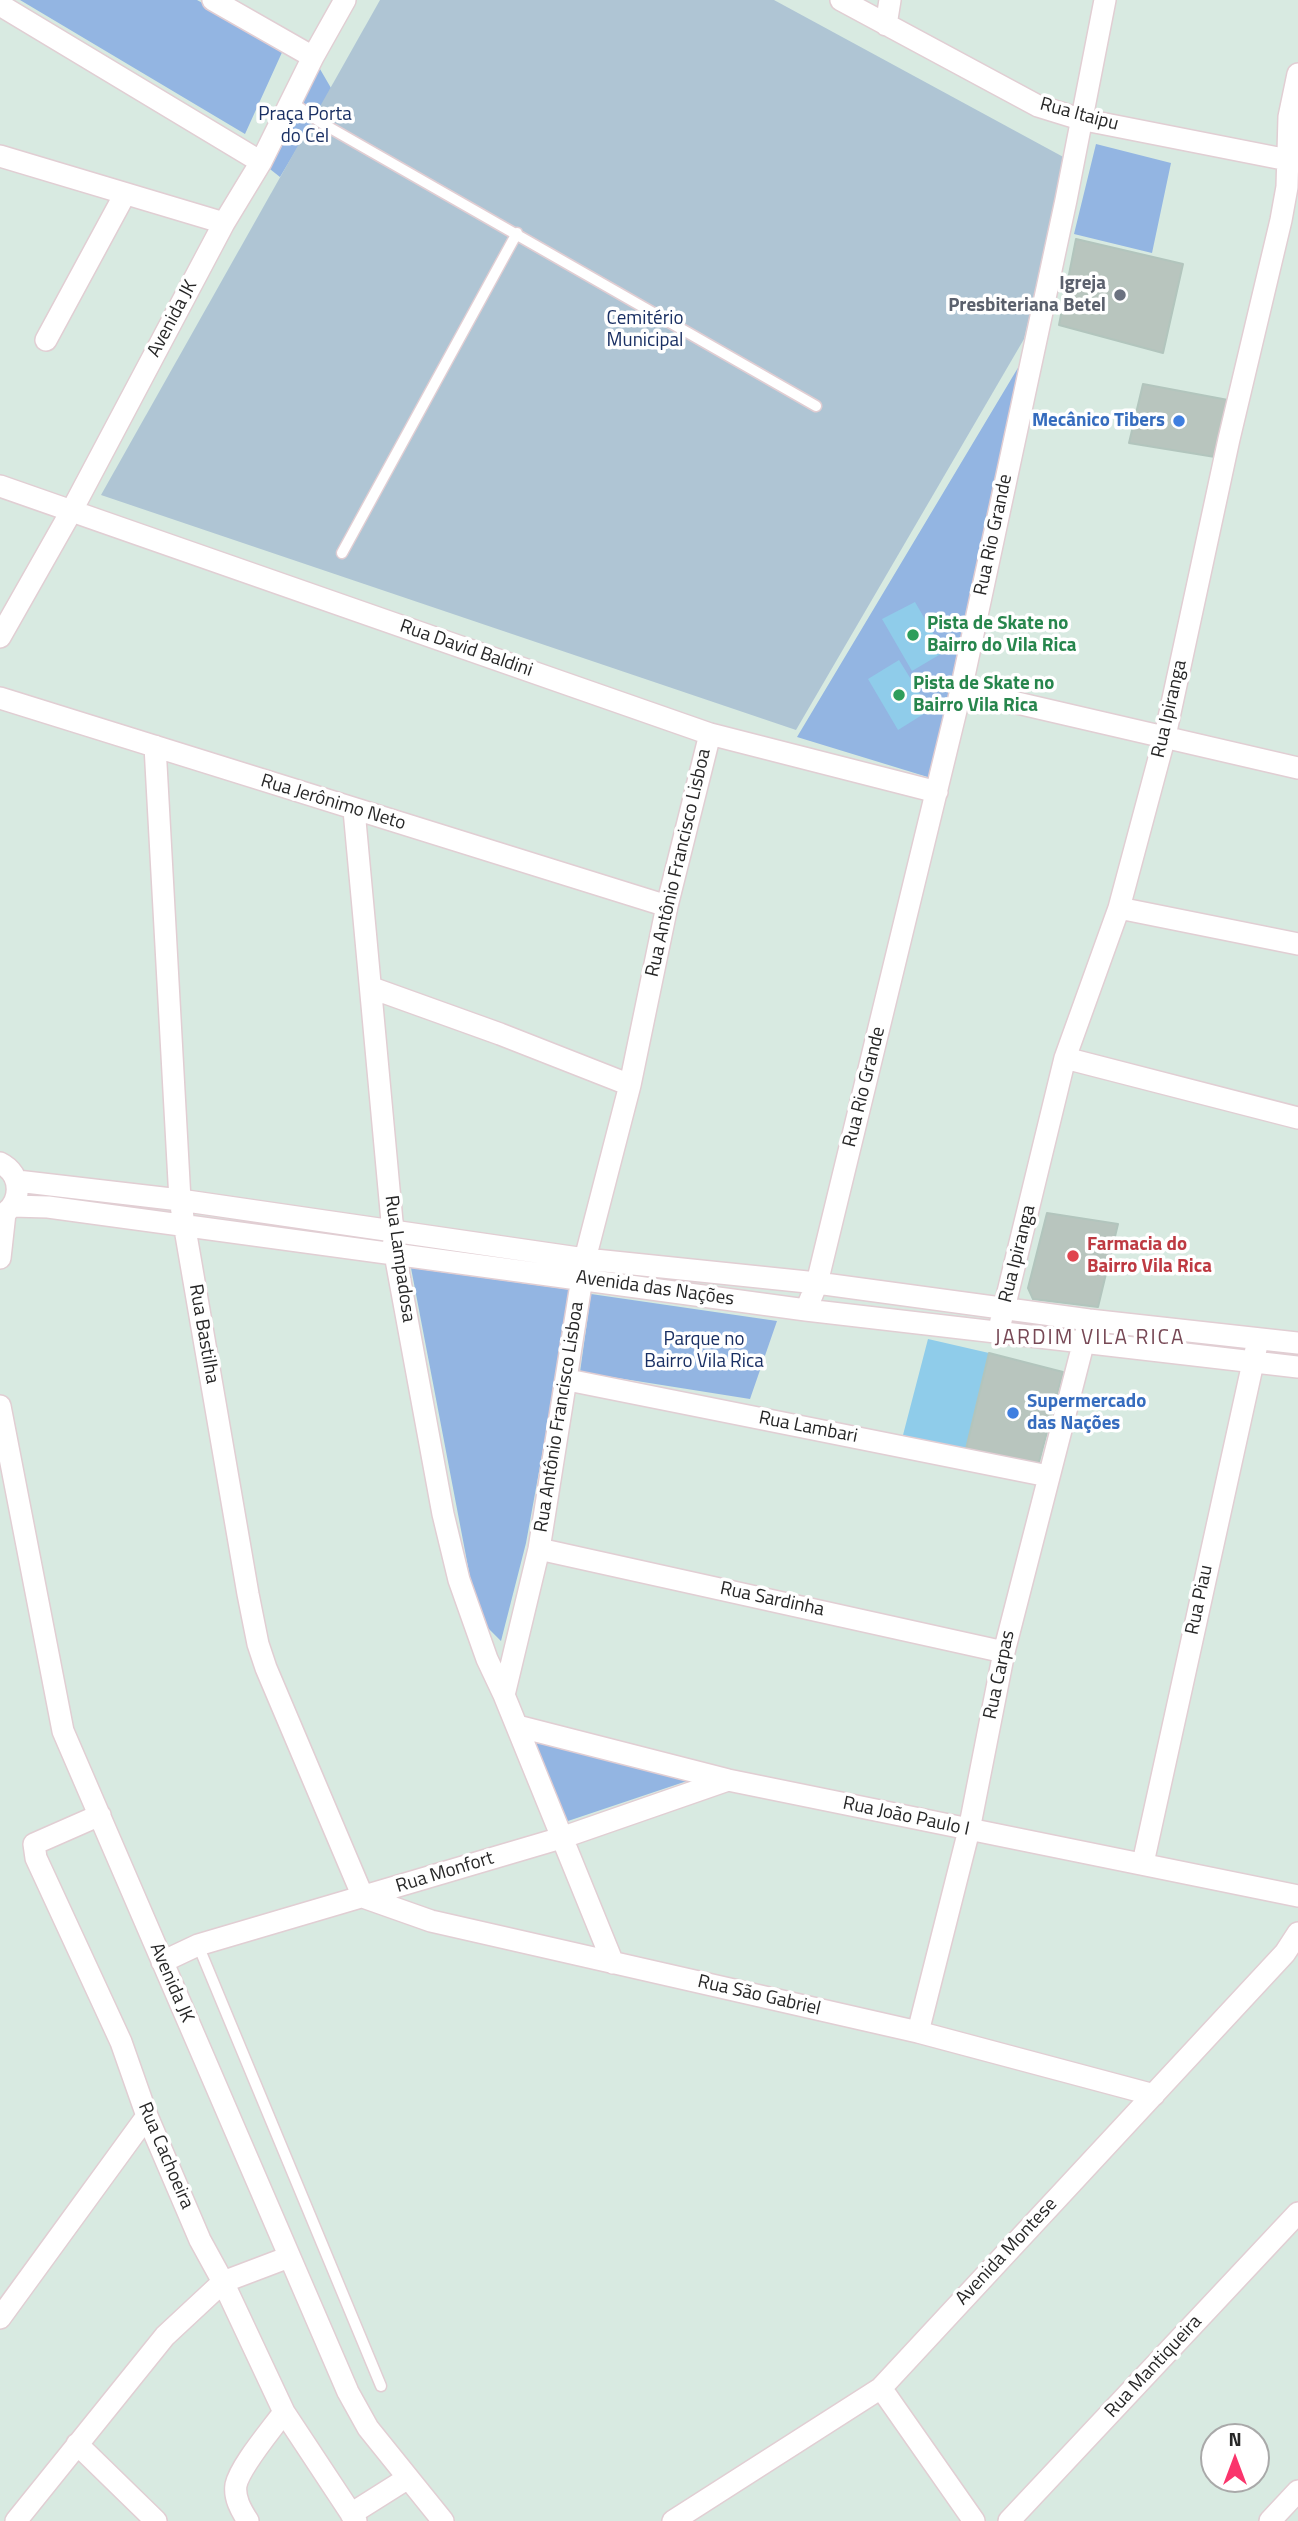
<!DOCTYPE html>
<html>
<head>
<meta charset="utf-8">
<style>
  body { margin:0 }
  #map { position:relative; width:1298px; height:2521px; overflow:hidden; background:#d8eae1; font-family:"Titillium Web",sans-serif }
  canvas { display:block }
  .north { position:absolute; left:1200px; top:2423px; width:70px; height:70px; box-sizing:border-box; background:#fff; border:2px solid #a9a9a9; border-radius:50%; rotate:0deg; font-size:19px; font-weight:700; line-height:28px; text-align:center; color:#272727 }
  .north::after { content:''; display:block; margin:auto; width:24px; height:32px; background:#fa356c; clip-path:polygon(50% 0,100% 100%,50% 72%,0 100%) }
</style>
</head>
<body>
<div id="map">
<canvas width="1298" height="2521"></canvas>
<div class="north">N</div>
</div>
<script>
const ctx = document.querySelector('canvas').getContext('2d');
ctx.lineJoin = 'round';
function fillPath(path, color) { ctx.fillStyle = color; ctx.fill(path, 'evenodd'); }
function strokePath(path, color, width, dash) { ctx.strokeStyle = color; ctx.lineWidth = width; ctx.lineCap = dash ? 'butt' : 'round'; ctx.setLineDash(dash || []); ctx.stroke(path); }
function drawText(font, color, halo, rows, align = 'center') {
  ctx.font = font + ' "Titillium Web",sans-serif'; ctx.lineWidth = 7; ctx.setLineDash([]); ctx.textBaseline = 'middle'; ctx.strokeStyle = halo; ctx.fillStyle = color; for (const [text, x, y, turn = 0] of rows) {
    ctx.save(); ctx.translate(x, y); ctx.rotate((+turn || 0) * Math.PI / 180); ctx.textAlign = isNaN(turn) ? turn : align; if (halo) ctx.strokeText(text, 0, 0); ctx.fillText(text, 0, 0); ctx.restore();
  }
}
fillPath(new Path2D(`
  M20,0H197L284,48L245,134Z
  M313,57L331,88L330,130L295,152L280,177L261,162Z
  M1096,144L1171,163L1152,253L1074,234Z
  M1037,336L931,778L797,737Z
  M411,1268L572,1290L526,1543L501,1641L487,1627L470,1577Z
  M591,1294L777,1321L750,1399L580,1372Z
  M535,1741L690,1780L565,1822Z`), '#93b5e2');
fillPath(new Path2D(`
  M380,0H774L1067,159L1024,339L796,730L101,495Z`), '#afc5d4');
fillPath(new Path2D(`
  M915,602L944,652L912,671L882,619Z
  M899,660L930,710L898,730L868,679Z
  M928,1339L989,1353L965,1453L903,1435Z`), '#8fccea');
const building = new Path2D(`
  M1076,239L1183,264L1163,353L1059,325Z
  M1143,384L1228,400L1215,457L1129,443Z
  M1047,1213L1118,1224L1098,1307L1033,1299L1028,1288Z
  M989,1353L1063,1372L1036,1473L965,1453Z`);
fillPath(building, '#b8c5be');
strokePath(building, '#b2c5bd', 2);
const lane = new Path2D(`
  M291,102L325,125L816,406
  M342,553L517,233
  M198,1945L381,2386`);
const street = new Path2D(`
  M213,0L313,57
  M841,0L1038,106L1080,119L1298,162
  M0,5L261,162
  M886,25L890,0
  M0,156L224,223
  M46,340L125,194
  M0,486L710,734L937,792
  M0,637L72,510L224,223L261,162L313,57L345,0
  M961,690L1298,768
  M0,698L667,906
  M155,746L180,1200L248,1594L258,1644L266,1668L363,1897L431,1921L918,2032L1154,2095
  M354,810L395,1254L443,1514L459,1580L487,1659L504,1695
  M1119,908L1298,944
  M372,988L500,1034L630,1085
  M1065,1058L1298,1118
  M0,1163C23,1174 23,1204 0,1216
  M17,1181L180,1200L585,1259L817,1283L1089,1320L1298,1343
  M12,1206L48,1207L806,1310L1298,1367
  M0,1258L5,1213
  M806,1310L817,1283L961,690L1066,200L1105,0
  M998,1333L1065,1058L1119,908L1165,736L1229,439L1281,220L1287,187L1289,117L1298,74
  M568,1380L1048,1476
  M0,1406L63,1731L348,2392L368,2428L443,2521
  M539,1549L1004,1652
  M517,1726L728,1780L1298,1896
  M100,1815L34,1844L36,1858L121,2042L147,2116L200,2240L223,2282L284,2412L356,2521
  M1143,1863L1256,1349
  M162,1962L198,1945L561,1838L728,1780
  M613,1963L504,1695L539,1549L585,1259L630,1085L667,906L710,734
  M918,2032L969,1830L1004,1652L1087,1329
  M0,2318L147,2116
  M881,2388L974,2521
  M77,2444L156,2521
  M351,2514L408,2478
  M16,2521L165,2336L223,2282L289,2257
  M248,2521C241,2510 234,2498 236,2485C240,2466 272,2429 284,2412
  M673,2521L881,2388L1285,1953L1298,1933
  M1009,2521L1298,2213
  M1270,2521L1298,2491`);
strokePath(lane, '#e1ced3', 13);
strokePath(street, '#e1ced3', 24);
strokePath(lane, '#fff', 10);
strokePath(street, '#fff', 21);
for (const [x, y, r, color] of [
  [1120,295,7,"#6b7280"],
  [1179,421,7,"#3f7fe0"],
  [913,635,7,"#2e9e5b"],
  [899,695,7,"#2e9e5b"],
  [1073,1256,7,"#e0444e"],
  [1013,1413,7,"#3f7fe0"]
]) { const dot = new Path2D(); dot.arc(x, y, r, 0, 2 * Math.PI); ctx.fillStyle = color; ctx.fill(dot); strokePath(dot, '#fff', 2.5); }
drawText('19px', '#192f63', '#fff', [
  ["Praça Porta",305,115],
  ["do Cel",305,137],
  ["Cemitério",645,319],
  ["Municipal",645,341],
  ["Parque no",704,1340],
  ["Bairro Vila Rica",704,1362]
]);
drawText('19px', '#272727', '#fff', [
  ["Rua Itaipu",1079,115,15],
  ["Avenida JK",173,319,-62],
  ["Rua Rio Grande",994,535,-78],
  ["Rua David Baldini",466,649,19],
  ["Rua Ipiranga",1170,709,-77],
  ["Rua Jerônimo Neto",333,803,17],
  ["Rua Antônio Francisco Lisboa",679,863,-77],
  ["Rua Rio Grande",865,1087,-76],
  ["Rua Ipiranga",1018,1254,-76],
  ["Rua Lampadosa",399,1259,82],
  ["Avenida das Nações",655,1289,8],
  ["Rua Bastilha",203,1334,80],
  ["Rua Antônio Francisco Lisboa",560,1417,-81],
  ["Rua Lambari",808,1428,11],
  ["Rua Sardinha",772,1600,12],
  ["Rua Piau",1200,1600,-78],
  ["Rua Carpas",1000,1675,-78],
  ["Rua João Paulo I",906,1817,12],
  ["Rua Monfort",445,1873,-17],
  ["Avenida JK",171,1983,67],
  ["Rua São Gabriel",759,1996,13],
  ["Rua Cachoeira",165,2156,67],
  ["Avenida Montese",1007,2252,-47],
  ["Rua Mantiqueira",1154,2367,-47]
]);
drawText('bold 19px', '#5b616d', '#fff', [
  ["Igreja",1106,284],
  ["Presbiteriana Betel",1106,306]
], 'right');
drawText('bold 19px', '#366cbe', '#fff', [
  ["Mecânico Tibers",1165,421],
  ["Supermercado",1027,1402,"left"],
  ["das Nações",1027,1424,"left"]
], 'right');
drawText('bold 19px', '#27864d', '#fff', [
  ["Pista de Skate no",927,624],
  ["Bairro do Vila Rica",927,646],
  ["Pista de Skate no",913,684],
  ["Bairro Vila Rica",913,706]
], 'left');
drawText('bold 19px', '#be3a42', '#fff', [
  ["Farmacia do",1087,1245],
  ["Bairro Vila Rica",1087,1267]
], 'left');
ctx.letterSpacing = '2px';
drawText('21px', '#774855', '#fff', [
  ["JARDIM VILA RICA",1090,1339]
]);
ctx.letterSpacing = '0px';
</script>
</body>
</html>
